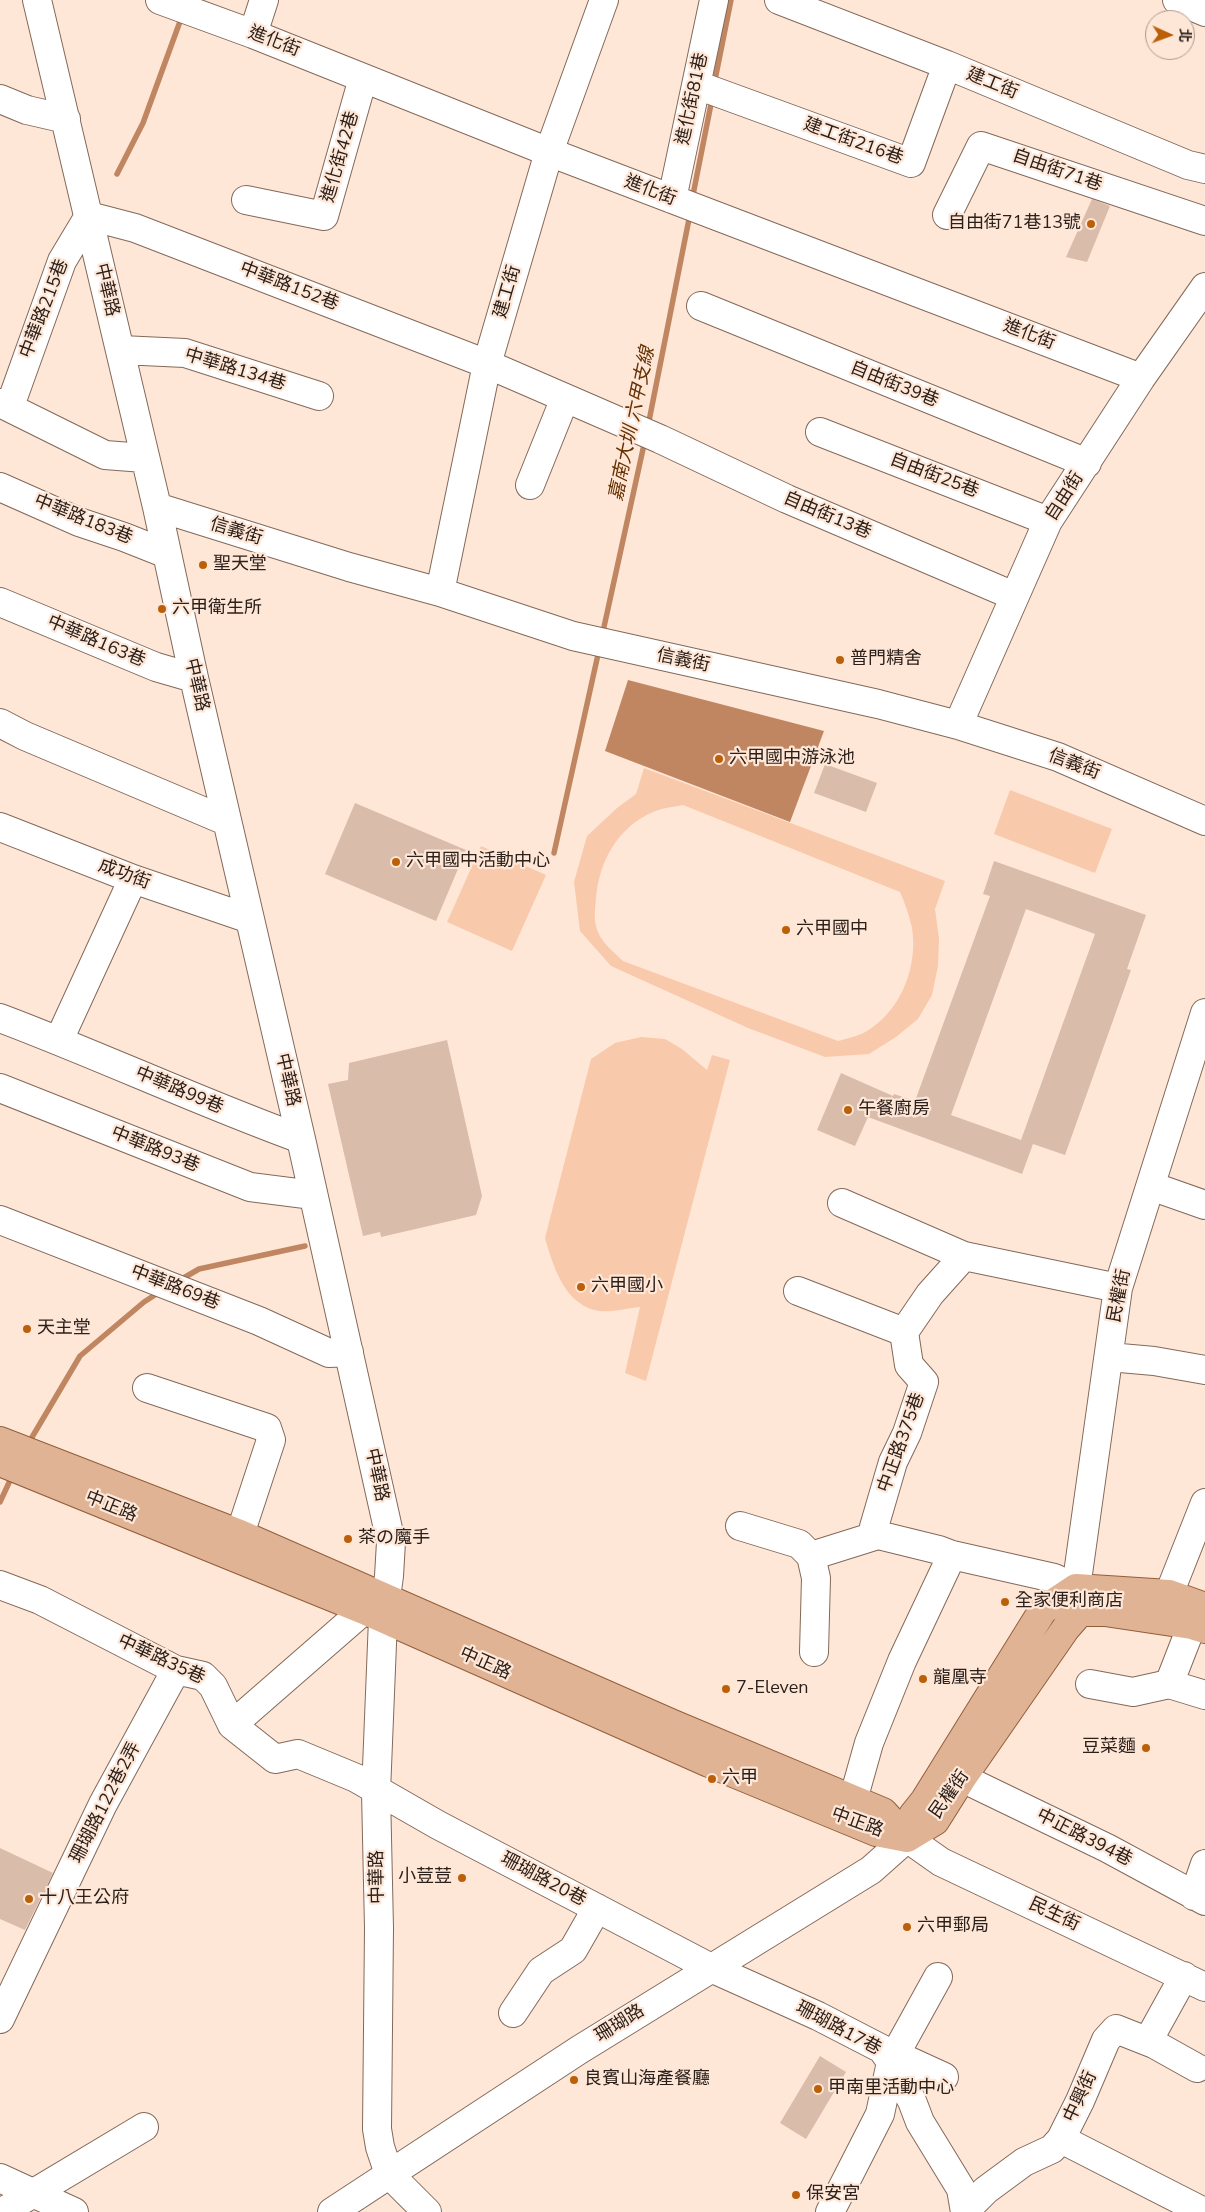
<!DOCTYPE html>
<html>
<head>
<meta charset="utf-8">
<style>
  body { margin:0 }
  #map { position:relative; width:1205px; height:2212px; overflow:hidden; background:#ffe7d8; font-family:"Nunito Sans","Noto Sans TC",sans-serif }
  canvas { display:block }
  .north { position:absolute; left:1145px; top:10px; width:50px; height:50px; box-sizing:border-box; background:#ffe7d8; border:1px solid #aa978c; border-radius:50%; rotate:92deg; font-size:14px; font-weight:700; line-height:20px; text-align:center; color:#2b201a }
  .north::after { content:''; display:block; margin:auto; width:18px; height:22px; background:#bb5f09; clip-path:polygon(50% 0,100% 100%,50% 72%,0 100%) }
</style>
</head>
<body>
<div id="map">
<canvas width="1205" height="2212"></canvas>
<div class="north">北</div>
</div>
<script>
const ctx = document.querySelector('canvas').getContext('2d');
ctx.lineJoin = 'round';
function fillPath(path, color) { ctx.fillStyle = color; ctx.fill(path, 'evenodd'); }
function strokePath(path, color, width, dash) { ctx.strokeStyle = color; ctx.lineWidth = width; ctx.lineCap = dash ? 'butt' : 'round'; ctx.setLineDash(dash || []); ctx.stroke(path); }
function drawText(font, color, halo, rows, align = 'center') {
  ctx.font = font + ' "Nunito Sans","Noto Sans TC","Noto Sans JP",sans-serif'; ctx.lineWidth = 4.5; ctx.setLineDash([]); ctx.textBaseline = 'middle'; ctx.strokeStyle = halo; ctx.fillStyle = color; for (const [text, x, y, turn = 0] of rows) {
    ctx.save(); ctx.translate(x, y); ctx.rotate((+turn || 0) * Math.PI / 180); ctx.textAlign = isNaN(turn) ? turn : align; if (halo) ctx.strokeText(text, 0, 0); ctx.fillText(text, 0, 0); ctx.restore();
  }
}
fillPath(new Path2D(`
  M644,768L945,881L935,909L939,939L938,966L932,995L918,1019L896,1037L869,1054L825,1057L748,1028L611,966L580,931L574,882L587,836L617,808L636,794ZM683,805L900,892C905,903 909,915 912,928C918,965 902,1008 870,1029C860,1036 849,1038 838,1041L623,961C615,953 602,943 598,932C593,921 595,909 596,898C599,861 618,827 653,812C662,808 673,807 683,805Z
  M1010,790L1112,829L1095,873L994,834Z
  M481,846L546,875L512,951L447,922Z
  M641,1037L665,1039L682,1049L707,1070L712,1055L730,1060L646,1381L625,1373L640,1307C626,1308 608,1314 594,1310C563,1301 553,1265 545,1238L591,1059L615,1043Z`), '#f9c9ab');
fillPath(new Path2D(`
  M628,680L824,731L790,822L605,751Z`), '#bf8661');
strokePath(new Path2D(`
  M714,85L731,0
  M117,174L143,123L182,16
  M692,200L712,99
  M648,426L690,214
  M602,636L645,440
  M554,853L599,650
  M180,1280L199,1269L305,1246
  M28,1444L80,1356L144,1302L161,1291
  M0,1502L13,1474`), '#bf8661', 5.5);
fillPath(new Path2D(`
  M1092,199L1110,206L1087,262L1066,257Z
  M825,764L877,783L866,812L814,793Z
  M355,803L466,850L436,921L325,874Z
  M994,861L1146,915L1127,969L1131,970L1065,1155L1033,1144L1022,1174L868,1117L855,1146L817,1130L841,1073L893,1096L894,1094L915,1101L990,896L983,894ZM1026,909L1095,934L1021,1140L951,1115Z
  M447,1040L482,1196L476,1215L381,1237L380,1232L363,1236L328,1084L348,1080L349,1063Z
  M0,1848L53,1873L25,1930L0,1919Z
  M820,2056L846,2072L806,2139L780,2123Z`), '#d9bcaa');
const minor = new Path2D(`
  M37,0L157,507L194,678L301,1139L391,1542L389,1576L383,1619L376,1792L379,1928L377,2129L380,2147L389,2174L427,2212
  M160,0L253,34L549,152L1141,378
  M779,0L947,65L1188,165L1205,169
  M1177,0L1205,12
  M253,34L264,0
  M697,85L911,163L947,65
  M0,99L27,110L66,119
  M672,199L714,0
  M246,200L324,216L363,78
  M947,215L981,146L1205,221
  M701,306L1087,463
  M121,350L185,353L319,396
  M0,403L105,455L144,458
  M10,406L62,261L89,216L135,228L487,364L660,439L787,499L1014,596
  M820,432L1048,521
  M530,485L565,398
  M0,487L79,522L124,537L167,554
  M157,507L349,567L440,592L573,636L878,704L958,725L1058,757L1205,821
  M440,592L487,364L549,152L604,0
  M0,602L156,667L194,678
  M0,723L25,736L226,821
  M958,725L1048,521L1141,378L1205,287
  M0,827L133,879L250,919
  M0,1018C101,1056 199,1102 301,1139
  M59,1040L133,879
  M0,1088L250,1187L313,1195
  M1151,1186L1205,1205
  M842,1203L964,1256L1118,1288
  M0,1220L259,1321L329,1353L349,1352
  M798,1291L904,1332
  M904,1332L909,1365L924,1382L907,1433L893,1462L874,1527L878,1535L939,1550L952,1555L1054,1578L1076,1588
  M904,1332L930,1294L964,1256
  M1109,1357L1154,1361L1205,1370
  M147,1388L267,1428L271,1440L240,1534
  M740,1526L799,1544L811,1556L816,1578L814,1652
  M811,1556L878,1535
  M0,1585L40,1600L176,1670L203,1676L213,1686L232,1725L275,1759L298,1754L356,1778L438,1825L711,1968L818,2016L882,2049L891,2062L912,2101L920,2122L961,2189L965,2212
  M1169,1594L1205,1503
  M1079,1610L1076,1588L1118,1288L1205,1013
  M1090,1684L1133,1692L1169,1684L1205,1695
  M1169,1684L1192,1625
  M232,1725L364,1610
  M962,1778L1107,1848L1205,1901
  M853,1800L869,1743L902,1661L952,1555
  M1194,1896L1205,1864
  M513,2013L541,1971L573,1950L597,1908
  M0,2019L103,1804L176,1670
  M1148,2041L1184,1976
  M895,2068L909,2061L944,2077
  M1061,2139L1204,2212
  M0,2178L74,2212
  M965,2211L986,2190L1024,2162L1052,2149L1061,2139L1080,2101L1106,2040L1116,2029L1154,2044L1197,2068
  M2,2212L144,2127
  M332,2212L579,2050L871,1870L907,1838L941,1862L1205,1987
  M830,2212L880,2114L891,2062L938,1977`);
const major = new Path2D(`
  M0,1441L240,1534L673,1724L883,1812L907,1838
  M0,1462L364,1610L709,1763L876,1832L907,1838
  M907,1838L913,1815L925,1800L1043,1610L1076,1588L1169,1594L1205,1607
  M907,1838L935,1821L962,1778L1066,1628L1080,1612H1105L1192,1625L1205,1629`);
strokePath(minor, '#836959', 30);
strokePath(major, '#925e3b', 30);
strokePath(minor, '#fff', 28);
strokePath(major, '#dfb394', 28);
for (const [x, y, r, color] of [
  [1091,224,5,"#bb5f09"],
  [203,565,5,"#bb5f09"],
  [162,609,5,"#bb5f09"],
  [840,660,5,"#bb5f09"],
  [719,759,5,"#bb5f09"],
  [396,862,5,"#bb5f09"],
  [786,930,5,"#bb5f09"],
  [848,1110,5,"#bb5f09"],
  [581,1287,5,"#bb5f09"],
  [27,1329,5,"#bb5f09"],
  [348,1539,5,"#bb5f09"],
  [1005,1602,5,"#bb5f09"],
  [923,1679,5,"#bb5f09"],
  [726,1689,5,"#bb5f09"],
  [1146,1748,5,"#bb5f09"],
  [712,1779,5,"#bb5f09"],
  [462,1878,5,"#bb5f09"],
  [29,1899,5,"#bb5f09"],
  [907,1927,5,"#bb5f09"],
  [574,2080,5,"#bb5f09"],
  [818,2089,5,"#bb5f09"],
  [796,2195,5,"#bb5f09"]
]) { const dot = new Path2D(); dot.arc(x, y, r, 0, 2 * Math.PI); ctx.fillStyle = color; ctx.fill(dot); strokePath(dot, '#ffe7d8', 2); }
drawText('18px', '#2b201a', '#ffe7d8', [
  ["進化街",274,42,21],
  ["建工街",992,84,22],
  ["進化街81巷",693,99,-78],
  ["建工街216巷",853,142,20],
  ["進化街42巷",341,157,-74],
  ["自由街71巷",1057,171,19],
  ["進化街",650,191,21],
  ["中華路152巷",289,287,21],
  ["中華路",106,290,77],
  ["建工街",508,292,-74],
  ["中華路215巷",45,309,-69],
  ["進化街",1029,335,21],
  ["中華路134巷",235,370,17],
  ["自由街39巷",894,385,22],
  ["自由街25巷",934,476,21],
  ["自由街",1065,497,-57],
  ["自由街13巷",827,516,23],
  ["中華路183巷",83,520,22],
  ["信義街",236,532,17],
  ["中華路163巷",96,642,23],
  ["信義街",683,661,12],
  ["中華路",196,685,77],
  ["信義街",1074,765,21],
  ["成功街",124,875,20],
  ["中華路",287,1080,77],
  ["中華路99巷",179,1091,23],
  ["中華路93巷",155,1150,22],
  ["中華路69巷",175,1288,21],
  ["民權街",1120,1296,-79],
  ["中正路375巷",902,1443,-70],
  ["中華路",376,1475,78],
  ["中正路",111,1507,22],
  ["中華路35巷",161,1660,25],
  ["中正路",485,1664,24],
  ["民權街",950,1795,-55],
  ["珊瑚路122巷2弄",106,1803,-63],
  ["中正路",857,1823,20],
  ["中正路394巷",1084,1838,27],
  ["中華路",378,1877,-91],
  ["珊瑚路20巷",543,1880,28],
  ["民生街",1054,1915,25],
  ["珊瑚路",620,2024,-32],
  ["珊瑚路17巷",838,2029,28],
  ["中興街",1081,2097,-65]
]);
drawText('18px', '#2b201a', '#ffe7d8', [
  ["自由街71巷13號",1081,224,"right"],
  ["聖天堂",213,565],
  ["六甲衛生所",172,609],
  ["普門精舍",850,660],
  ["六甲國中游泳池",729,759],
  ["六甲國中活動中心",406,862],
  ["六甲國中",796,930],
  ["午餐廚房",858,1110],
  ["六甲國小",591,1287],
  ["天主堂",37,1329],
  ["茶の魔手",358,1539],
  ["全家便利商店",1015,1602],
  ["龍凰寺",933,1679],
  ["7-Eleven",736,1689],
  ["豆菜麵",1136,1748,"right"],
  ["六甲",722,1779],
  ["小荳荳",452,1878,"right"],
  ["十八王公府",39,1899],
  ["六甲郵局",917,1927],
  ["良賓山海產餐廳",584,2080],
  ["甲南里活動中心",828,2089],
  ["保安宮",806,2195]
], 'left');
drawText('italic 19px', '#663102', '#ffe7d8', [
  ["嘉南大圳 六甲支線",633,424,-78]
]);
</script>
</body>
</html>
